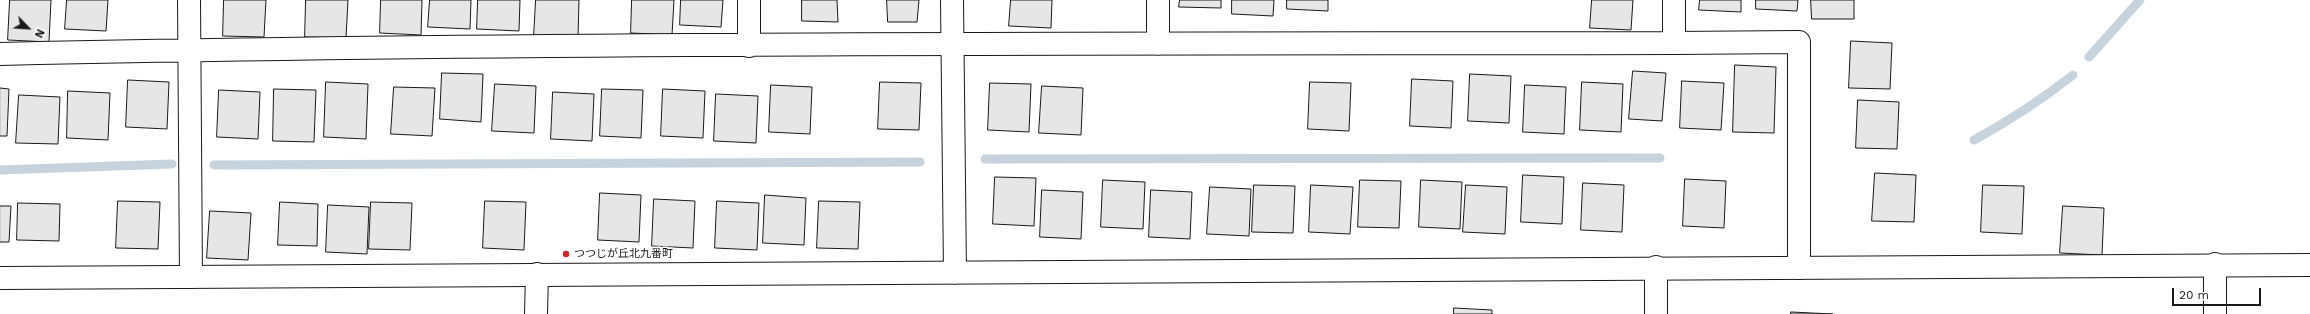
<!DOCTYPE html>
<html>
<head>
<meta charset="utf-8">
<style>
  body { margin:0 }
  #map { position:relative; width:2310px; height:314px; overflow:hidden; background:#fff; font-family:"Work Sans",sans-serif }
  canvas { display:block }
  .north { position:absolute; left:8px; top:8px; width:40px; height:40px; -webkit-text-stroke:3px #fff; paint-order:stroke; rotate:115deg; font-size:11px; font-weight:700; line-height:16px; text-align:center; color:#1a1a1a }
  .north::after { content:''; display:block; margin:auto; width:14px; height:18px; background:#1a1a1a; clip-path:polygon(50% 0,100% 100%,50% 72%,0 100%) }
  .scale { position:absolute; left:2172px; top:288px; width:89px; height:18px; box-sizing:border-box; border:2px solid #1a1a1a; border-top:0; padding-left:5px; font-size:12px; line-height:14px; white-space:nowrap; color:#1a1a1a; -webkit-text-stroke:3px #fff; paint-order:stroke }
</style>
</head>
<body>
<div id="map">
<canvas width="2310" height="314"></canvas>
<div class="north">N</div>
<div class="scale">20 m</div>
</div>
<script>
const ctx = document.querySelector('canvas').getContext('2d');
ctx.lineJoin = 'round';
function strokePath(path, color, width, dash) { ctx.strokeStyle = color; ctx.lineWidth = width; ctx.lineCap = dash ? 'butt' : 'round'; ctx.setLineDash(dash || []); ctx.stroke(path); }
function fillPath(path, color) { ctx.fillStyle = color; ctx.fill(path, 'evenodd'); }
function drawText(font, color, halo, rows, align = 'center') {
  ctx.font = font + ' "Work Sans","Noto Sans JP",sans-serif'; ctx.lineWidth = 3; ctx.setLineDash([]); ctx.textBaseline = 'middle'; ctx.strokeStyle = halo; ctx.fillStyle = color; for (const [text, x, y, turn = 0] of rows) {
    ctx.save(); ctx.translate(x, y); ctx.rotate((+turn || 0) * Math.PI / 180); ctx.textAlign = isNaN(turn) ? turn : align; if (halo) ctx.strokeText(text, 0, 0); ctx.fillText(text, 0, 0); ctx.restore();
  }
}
strokePath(new Path2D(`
  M2089,57L2140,0
  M1974,140C2009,121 2041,100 2073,75
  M985,159L1660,158
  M214,165L920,162
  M0,170L172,164`), '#c6d2dc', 9);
const building = new Path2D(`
  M10,0H51L49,42L8,40Z
  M67,0H108L106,31L65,29Z
  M224,0H266L264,37L223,36Z
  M306,0H348L346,38L305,37Z
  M381,0H422L421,35L380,33Z
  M430,0H471L470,29L428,27Z
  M478,0H520L519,31L477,29Z
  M536,0H579L578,37L534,36Z
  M632,0H674L672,35L631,33Z
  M681,0H723L721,27L680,25Z
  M802,0H837L838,22L802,21Z
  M887,0H919L917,22H888Z
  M1011,0H1052L1051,28L1009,26Z
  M1180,0H1221V8L1179,7Z
  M1232,0H1274L1273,16L1232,14Z
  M1287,0H1328V11L1287,9Z
  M1592,0H1633L1631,30L1590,28Z
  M1700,0H1741V12L1699,10Z
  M1756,0H1798L1797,11L1756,9Z
  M1811,0H1854V19H1812Z
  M1851,41L1892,43L1890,89L1849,88Z
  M1735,65L1776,67L1774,133L1733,132Z
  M1633,71L1666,73L1662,121L1629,119Z
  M442,73L483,74L481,122L440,119Z
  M1470,74L1511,76L1509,123L1468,121Z
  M1412,79L1453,81L1451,128L1410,126Z
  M128,80L169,82L167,129L126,127Z
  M1682,81L1724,83L1721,130L1680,128Z
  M326,82L368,84L366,139L324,137Z
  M880,82L921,83L919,130L878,129Z
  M1310,82L1351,83L1349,131L1308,129Z
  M1582,82L1623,84L1621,132L1580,130Z
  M990,83L1031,84L1029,132L988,130Z
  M495,84L536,86L534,133L492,131Z
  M771,85L812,87L810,134L769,132Z
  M1525,85L1566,87L1564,134L1523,132Z
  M1042,86L1083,88L1081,135L1039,133Z
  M394,87L435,88L432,136L391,134Z
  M0,88L9,89L7,136H0Z
  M274,89L316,90L314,142L273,141Z
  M602,89L643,90L641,138L600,136Z
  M663,89L705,91L703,138L661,136Z
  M219,90L260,92L258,139L217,137Z
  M68,91L110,93L108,140L67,138Z
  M553,92L594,94L592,141L551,139Z
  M716,94L758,96L756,143L714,141Z
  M19,95L60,97L58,144L16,143Z
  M1858,100L1899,102L1897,149L1856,148Z
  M1875,173L1916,175L1914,222L1872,221Z
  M1523,175L1564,177L1562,224L1521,222Z
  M995,177L1036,178L1034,226L993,224Z
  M1685,179L1726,181L1724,228L1683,226Z
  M1103,180L1145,182L1143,229L1101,227Z
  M1360,180L1401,181L1399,228L1358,227Z
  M1421,180L1462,182L1460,229L1419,227Z
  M1583,183L1624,185L1622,232L1581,230Z
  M1254,185L1295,186L1293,233L1252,232Z
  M1311,185L1353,187L1350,234L1309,232Z
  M1466,185L1507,187L1505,234L1463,232Z
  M1983,185L2024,186L2022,234L1981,232Z
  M1210,187L1251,189L1249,236L1207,234Z
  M1042,190L1083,192L1081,239L1040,237Z
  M1151,190L1192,192L1190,239L1149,237Z
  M600,193L641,195L639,242L598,240Z
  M765,195L806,198L804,245L763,243Z
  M654,199L695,201L693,248L652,246Z
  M118,201L160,202L158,249L116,248Z
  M485,201L526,202L524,250L483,248Z
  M717,201L759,203L757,250L715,248Z
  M819,201L860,202L858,249L817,248Z
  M280,202L318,204L317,246L278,245Z
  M371,202L412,203L410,250L369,249Z
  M18,203L60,204L59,241L17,240Z
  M328,205L369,207L367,254L326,252Z
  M0,206H11L9,242H0Z
  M2063,206L2104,208L2102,255L2060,253Z
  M210,211L251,213L248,260L207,258Z
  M1454,308L1492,310V314H1454Z
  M1791,312L1833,314H1791Z`);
fillPath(building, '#e6e6e6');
strokePath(building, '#1a1a1a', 1);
const minor = new Path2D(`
  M189,0L191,277
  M749,0V46
  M1674,43L1799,42V268
  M1158,44V0
  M0,54C558,42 1116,44 1674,43V0
  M536,314L537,274
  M1656,314V267
  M2215,314V264`);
const tertiary = new Path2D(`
  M952,0L955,273
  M0,278L2310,265`);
strokePath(minor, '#1a1a1a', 24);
strokePath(tertiary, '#1a1a1a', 24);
strokePath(minor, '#fff', 22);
strokePath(tertiary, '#fff', 22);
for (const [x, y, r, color] of [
  [566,254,4,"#c62828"]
]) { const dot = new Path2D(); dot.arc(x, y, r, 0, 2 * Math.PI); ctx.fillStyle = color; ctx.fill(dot); strokePath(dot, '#fff', 1.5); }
drawText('11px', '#1a1a1a', '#fff', [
  ["つつじが丘北九番町",574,254]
], 'left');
</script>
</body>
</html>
